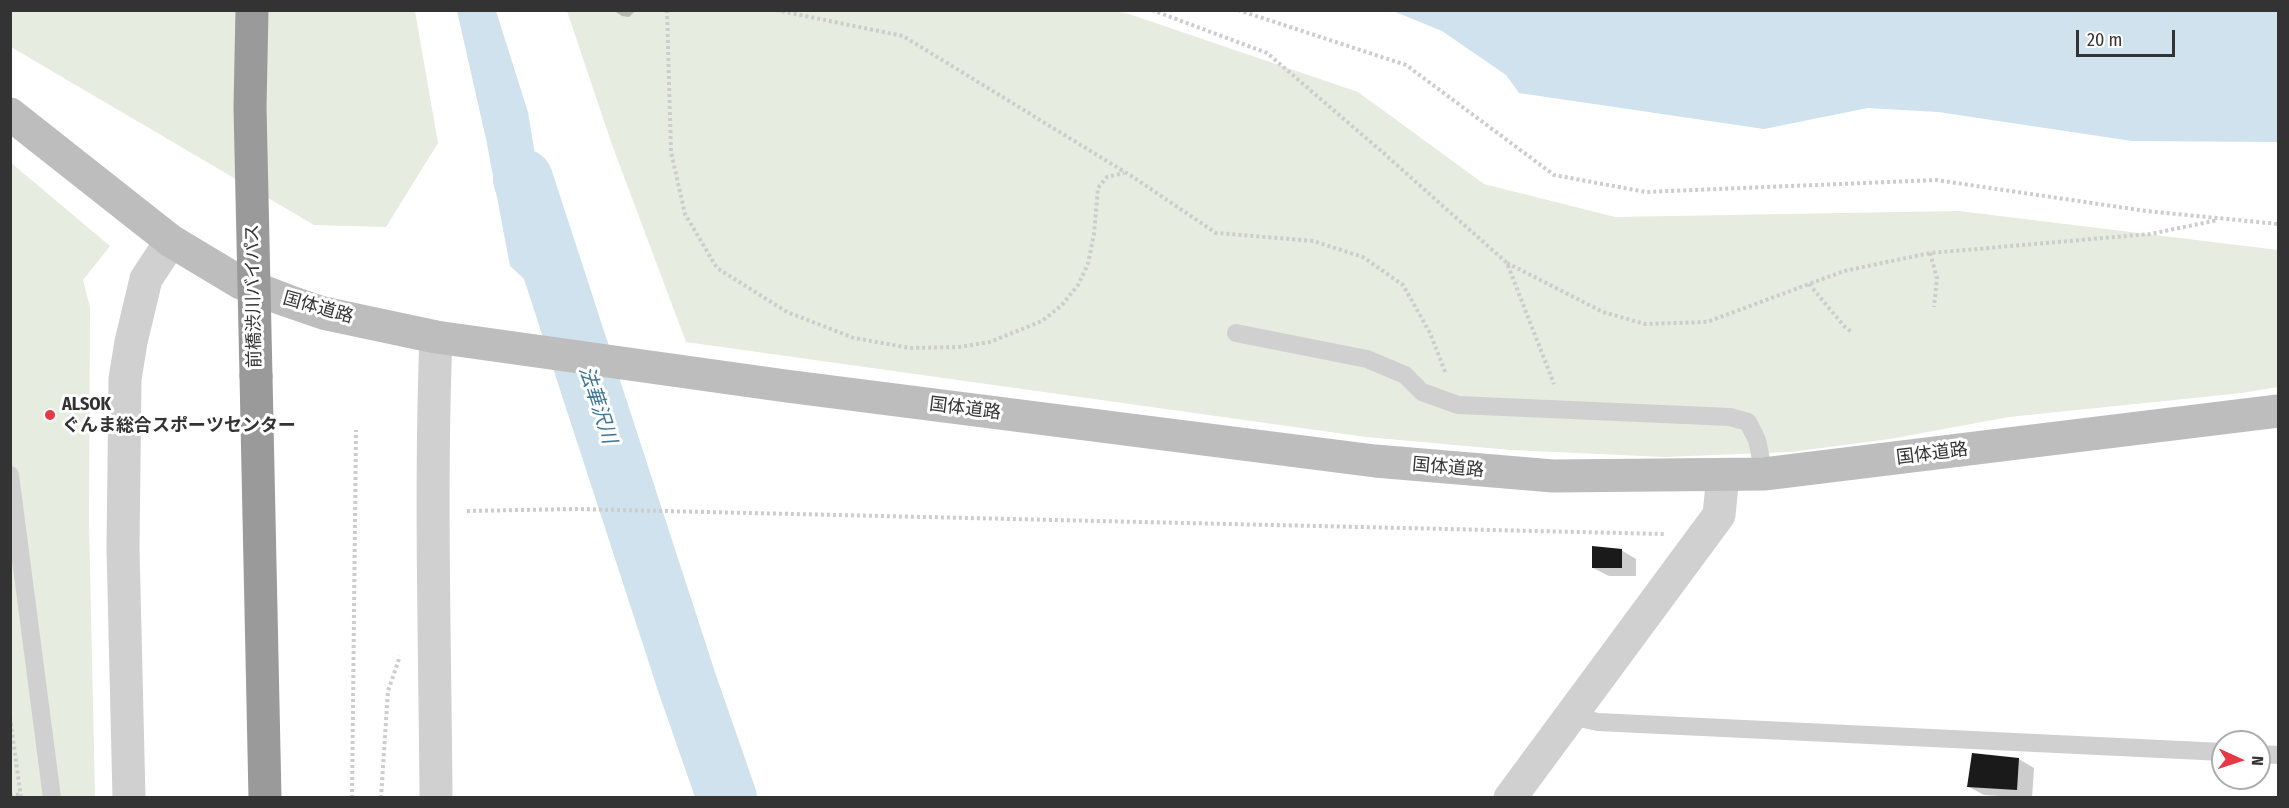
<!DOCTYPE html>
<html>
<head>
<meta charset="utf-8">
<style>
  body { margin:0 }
  #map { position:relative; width:2289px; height:808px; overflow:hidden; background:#fff; font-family:"Fira Sans Condensed",sans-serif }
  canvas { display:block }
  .frame { position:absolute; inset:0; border:12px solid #333; pointer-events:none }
  .north { position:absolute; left:2211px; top:730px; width:60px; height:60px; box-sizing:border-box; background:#fff; border:2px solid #adadad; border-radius:50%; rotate:93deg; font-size:16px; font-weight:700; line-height:24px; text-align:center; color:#333 }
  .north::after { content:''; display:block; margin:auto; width:21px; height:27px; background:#e63946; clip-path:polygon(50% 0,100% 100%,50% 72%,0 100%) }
  .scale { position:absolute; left:2076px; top:30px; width:99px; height:27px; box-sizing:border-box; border:3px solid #333; border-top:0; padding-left:8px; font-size:18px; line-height:21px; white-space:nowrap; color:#333; -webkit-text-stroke:4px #fff; paint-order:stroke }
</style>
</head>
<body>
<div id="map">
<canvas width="2289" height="808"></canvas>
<div class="frame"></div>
<div class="north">N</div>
<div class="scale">20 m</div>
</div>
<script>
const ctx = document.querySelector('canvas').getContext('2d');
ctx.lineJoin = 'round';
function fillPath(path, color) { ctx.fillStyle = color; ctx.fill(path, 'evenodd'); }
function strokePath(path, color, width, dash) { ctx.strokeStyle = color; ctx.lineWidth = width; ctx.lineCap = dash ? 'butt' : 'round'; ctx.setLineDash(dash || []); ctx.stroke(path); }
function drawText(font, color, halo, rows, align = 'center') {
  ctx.font = font + ' "Fira Sans Condensed","Noto Sans JP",sans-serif'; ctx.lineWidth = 6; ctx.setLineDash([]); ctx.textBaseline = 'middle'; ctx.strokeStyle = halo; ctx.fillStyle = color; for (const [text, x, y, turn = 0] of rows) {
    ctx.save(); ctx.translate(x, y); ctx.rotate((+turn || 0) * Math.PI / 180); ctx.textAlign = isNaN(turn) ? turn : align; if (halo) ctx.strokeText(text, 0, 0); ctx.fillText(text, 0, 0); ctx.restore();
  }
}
fillPath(new Path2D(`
  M11,11H415L438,143L386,227L314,225L11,47Z
  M567,11H1114L1129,14L1358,92L1484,184L1615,217L1959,211L2278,250V387L2242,393L2009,417L1890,439L1791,452L1664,457L1511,450L1366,437L686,342L611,142Z
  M10,162L110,246L83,280L90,307L89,522L95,797H11Z`), '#e6ecdf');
fillPath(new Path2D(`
  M457,11H496L528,112L551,252L535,289L510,266L486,139Z
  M1393,11H2278V142L2132,141L1938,112L1868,108L1764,129L1519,93L1506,75L1442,31Z`), '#cfe2ee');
fillPath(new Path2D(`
  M613,10H636L629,17L622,16Z
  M1621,550L1636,559V576H1609L1593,568Z
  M2019,759L2034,768L2032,798L1984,795L1969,787Z`), '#0003');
strokePath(new Path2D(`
  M523,179L687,683L727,798`), '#cfe2ee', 60);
fillPath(new Path2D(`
  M1592,546L1622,549V568H1592Z
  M1972,753L2019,758L2017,790L1967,787Z`), '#1a1a1a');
strokePath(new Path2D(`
  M667,10L671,152L685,214L717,268L787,312L854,338L910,348L959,347L990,342L1042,321L1062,305L1078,285L1088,264L1094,234L1098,188L1107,177L1124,173
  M776,10L903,36L1133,177L1216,233L1313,241L1363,257L1403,285L1430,333L1446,374
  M1152,10L1267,53L1380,150L1507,263L1554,384
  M1238,10L1406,65L1554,175L1646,192L1936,180L2146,211L2278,224
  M1930,253L1937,278L1934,307
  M1507,263L1603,312L1645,324L1707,322L1844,271L1930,253L2150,234L2218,220
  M1809,284L1844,326L1853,333
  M467,511L576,509L1665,534
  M10,717L21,798
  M10,796L21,794
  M352,798L356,430
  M381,798L388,691L400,656`), '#cdcdcd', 4, [3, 3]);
strokePath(new Path2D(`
  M1236,333L1367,359L1405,375L1422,392L1458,405L1730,417L1748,422L1757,440L1764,474
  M10,475L52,798
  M1574,713L1584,719L1598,722L2223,752
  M2259,754L2278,755`), '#d0d0d0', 18);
strokePath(new Path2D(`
  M436,337C430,491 435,644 436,798
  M129,798L123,548L125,379L131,342L146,279L171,241
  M1510,798L1719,515L1723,475`), '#d0d0d0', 33);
strokePath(new Path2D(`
  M10,114L171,241L241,283L288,301L323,313L436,337L786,386L1375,461L1553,476L1764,474L2278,411`), '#bdbdbd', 33);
strokePath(new Path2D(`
  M256,376L265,798`), '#9a9a9a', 33);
strokePath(new Path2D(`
  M252,10L250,107L256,376`), '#9a9a9a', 33);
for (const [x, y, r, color] of [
  [50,415,6,"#e63946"]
]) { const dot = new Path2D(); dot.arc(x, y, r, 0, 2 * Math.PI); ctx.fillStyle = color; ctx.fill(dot); strokePath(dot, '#fff', 2); }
drawText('18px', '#333', '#fff', [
  ["前橋渋川バイパス",254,296,-91],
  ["国体道路",318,308,16],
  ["国体道路",965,409,7],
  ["国体道路",1932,454,-7],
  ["国体道路",1448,468,5]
]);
drawText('bold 18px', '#333', '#fff', [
  ["ALSOK",62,405],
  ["ぐんま総合スポーツセンター",62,426]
], 'left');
drawText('italic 20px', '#3f7597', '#fff', [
  ["法華沢川",597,405,72]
]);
</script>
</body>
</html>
